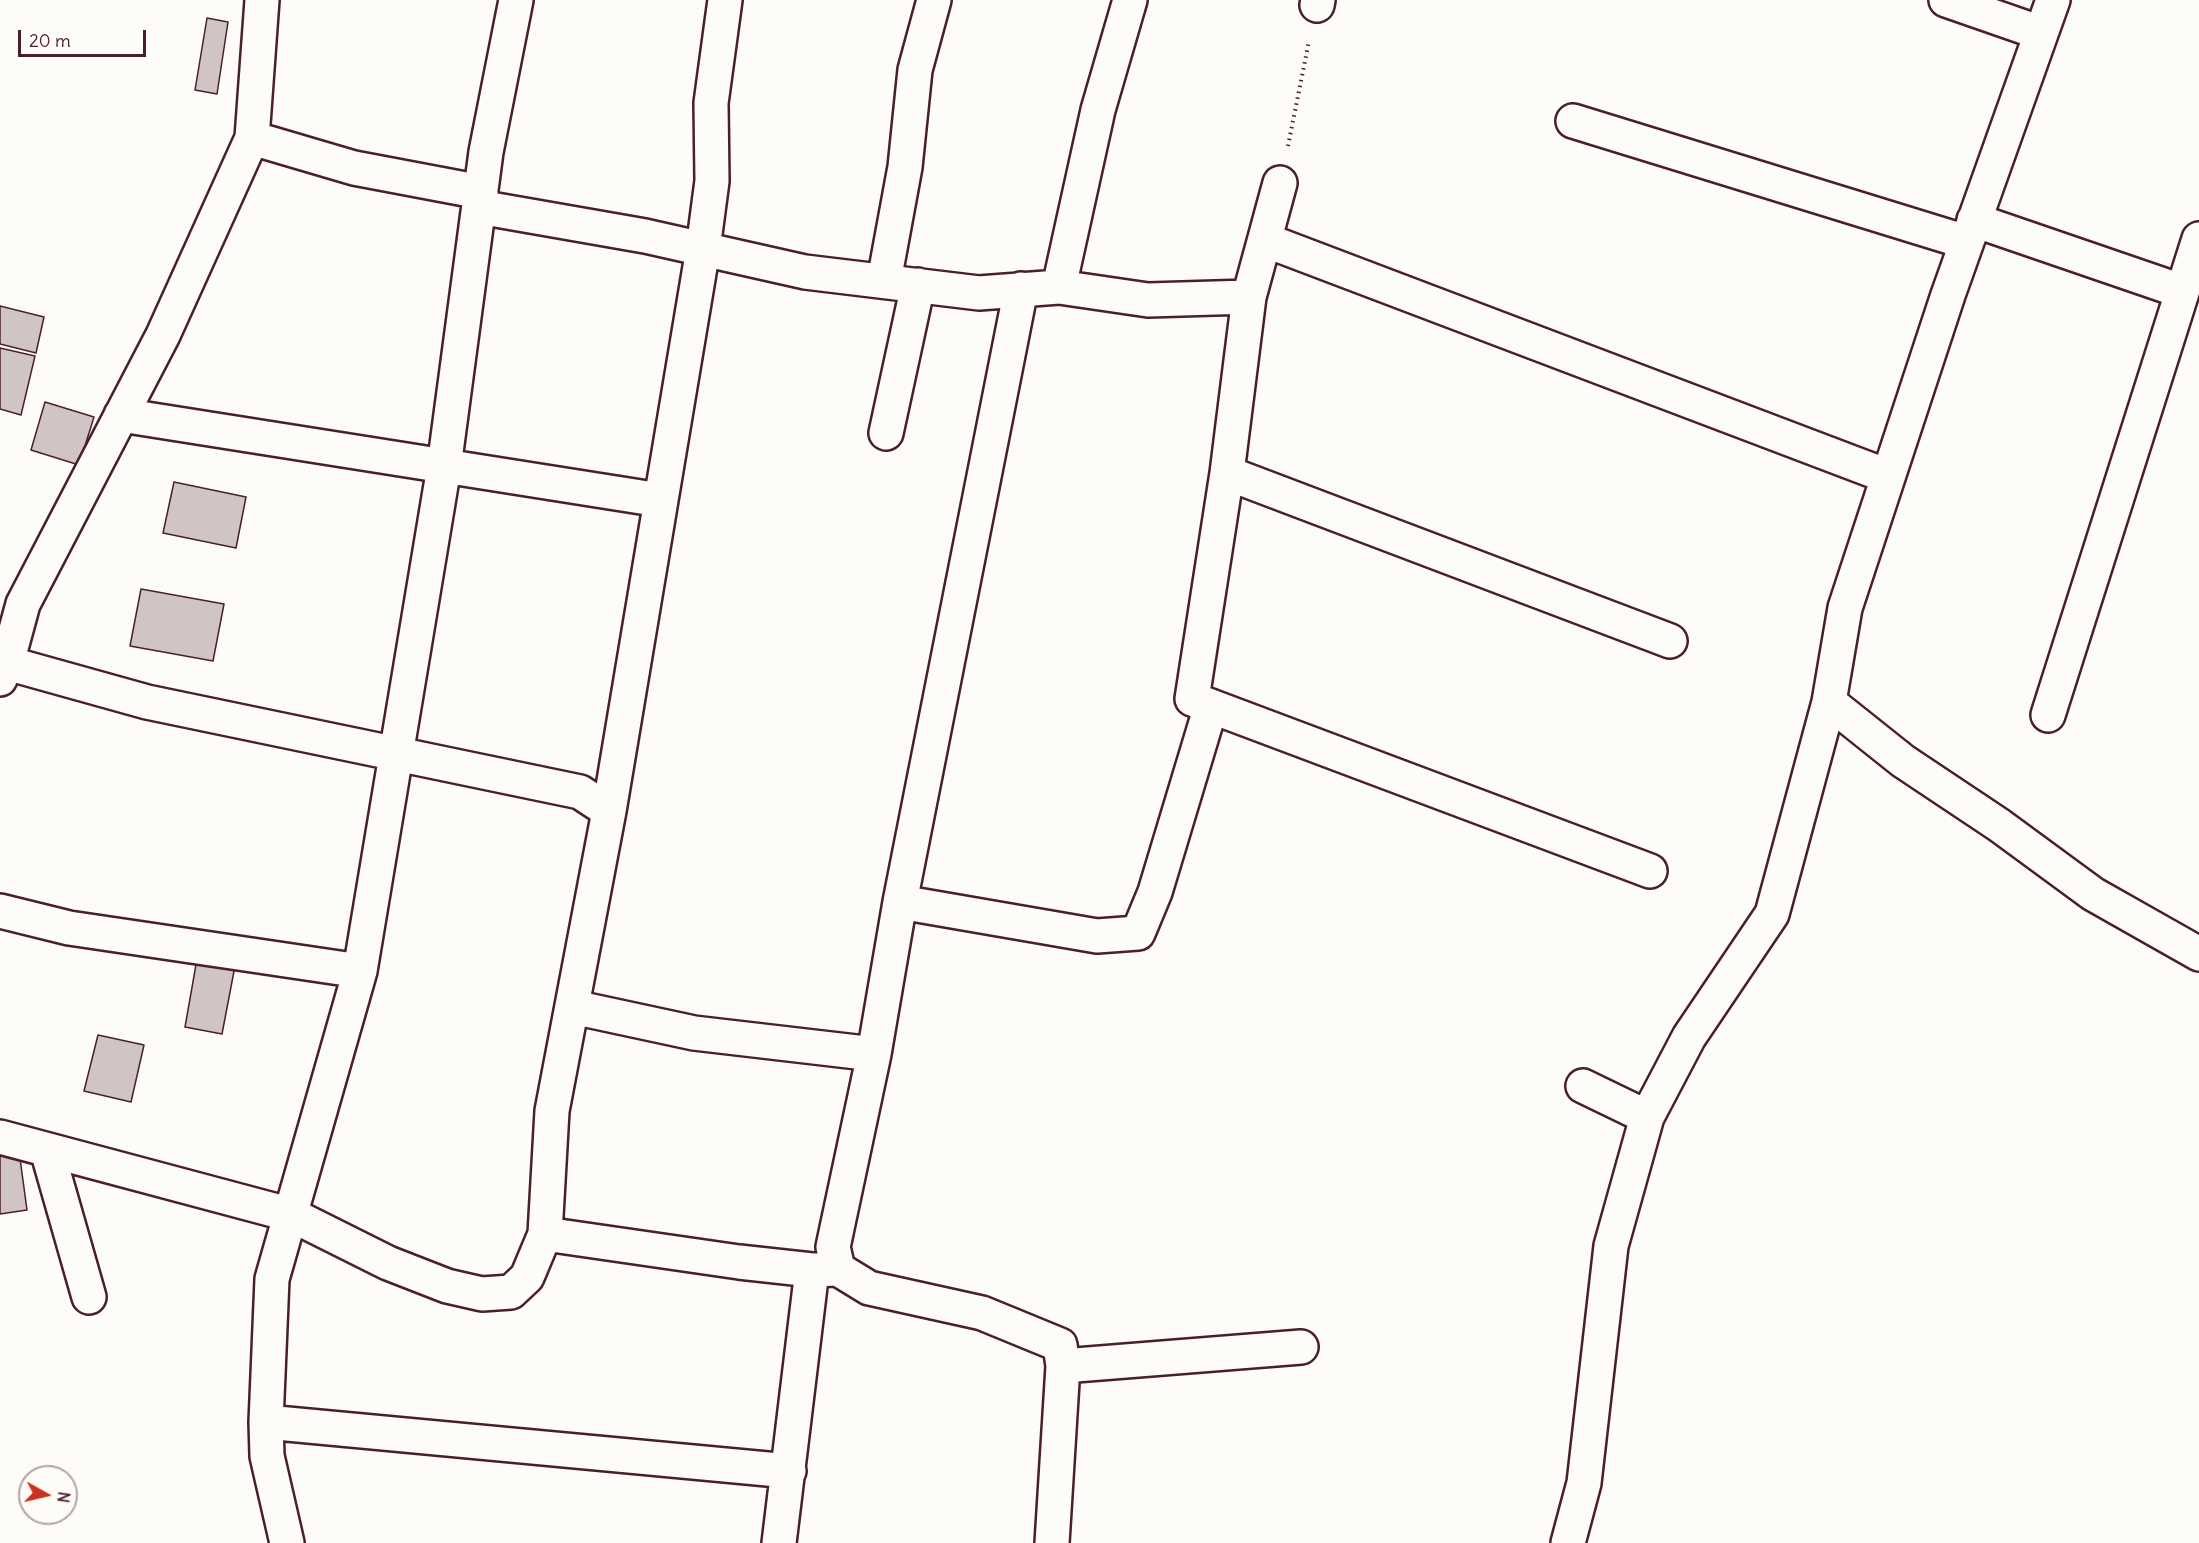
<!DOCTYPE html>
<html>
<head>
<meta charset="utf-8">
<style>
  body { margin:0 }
  #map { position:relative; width:2199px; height:1543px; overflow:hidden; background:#fdfcf7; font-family:Delius,sans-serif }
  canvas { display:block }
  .north { position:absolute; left:18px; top:1465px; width:60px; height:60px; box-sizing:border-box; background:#fdfcf7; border:2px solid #b5a4a5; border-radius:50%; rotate:98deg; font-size:16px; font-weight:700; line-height:24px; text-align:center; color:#4a1f2b }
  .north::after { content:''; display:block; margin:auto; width:21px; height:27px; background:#c8321e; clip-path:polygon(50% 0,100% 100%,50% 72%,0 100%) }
  .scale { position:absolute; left:18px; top:30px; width:128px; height:27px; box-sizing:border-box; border:3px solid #4a1f2b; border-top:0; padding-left:8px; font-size:18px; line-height:21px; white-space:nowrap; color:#4a1f2b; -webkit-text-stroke:4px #fdfcf7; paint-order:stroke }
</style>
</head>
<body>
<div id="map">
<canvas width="2199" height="1543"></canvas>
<div class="north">N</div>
<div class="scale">20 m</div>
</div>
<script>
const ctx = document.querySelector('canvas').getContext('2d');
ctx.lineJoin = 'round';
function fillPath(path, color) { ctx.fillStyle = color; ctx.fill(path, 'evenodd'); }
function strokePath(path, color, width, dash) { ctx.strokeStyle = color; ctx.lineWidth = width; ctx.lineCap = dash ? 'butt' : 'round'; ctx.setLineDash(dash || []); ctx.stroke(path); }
const building = new Path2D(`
  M207,18L228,22L217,94L195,90Z
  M0,306L44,317L36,353L0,344Z
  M0,348L35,356L21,415L0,409Z
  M45,402L94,417L79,465L31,450Z
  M174,482L246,497L236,548L163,533Z
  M141,589L224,604L213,661L130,646Z
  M197,959L235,966L222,1034L185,1027Z
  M98,1035L144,1045L131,1102L84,1091Z
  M19,1151L27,1210L0,1214V1154Z`);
fillPath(building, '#d0c5c4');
strokePath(building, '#4a1f2b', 1.5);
const minor = new Path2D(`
  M1946,0L2041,33
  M1317,5L1318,0
  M1573,121L1966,242
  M252,138L354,168L481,192
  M479,207L645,236L805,272L979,293L1059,287L1148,300L1249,297L1280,183
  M1974,220L2181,291
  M1265,240L1887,476
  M884,281L905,167L915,70L934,0
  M1059,287L1098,110L1130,0
  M1021,289L900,902L874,1054L833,1247L838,1269L869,1288L982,1313L1060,1345L1063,1366L1052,1543
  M1249,297L1227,473L1192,699L1650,871
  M121,415L660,500
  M886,433L918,285
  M1227,473L1670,641
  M7,663L147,702L580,792L609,811L552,1111L545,1234
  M0,679L7,663L23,604L163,335L252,138L262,0
  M1829,702L1903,761L1999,825L2093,894L2199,954
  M2048,715L2199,239
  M609,811L703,249L712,181L711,103L725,0
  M900,902L1097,936L1138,933L1155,892L1211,706
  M0,911L69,928L360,971
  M573,1007L694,1033L874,1054
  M1583,1086L1647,1117
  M0,1137L292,1215L388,1263L447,1286L482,1294L511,1292L527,1277L545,1234L739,1262L812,1270L838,1269
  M47,1150L89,1297
  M1063,1366L1301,1347
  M266,1422L789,1471
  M287,1543L267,1456L266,1422L272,1279L360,971L444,467L486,152L516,0
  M779,1543L812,1270
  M1568,1543L1584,1483L1611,1246L1647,1117L1689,1037L1772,914L1829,702L1845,608L1948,295L2053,0`);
strokePath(minor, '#4a1f2b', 38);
strokePath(new Path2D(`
  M1288,146L1309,41`), '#4a1f2b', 4, [1.5, 4.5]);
strokePath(minor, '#fdfcf7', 33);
</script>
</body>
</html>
